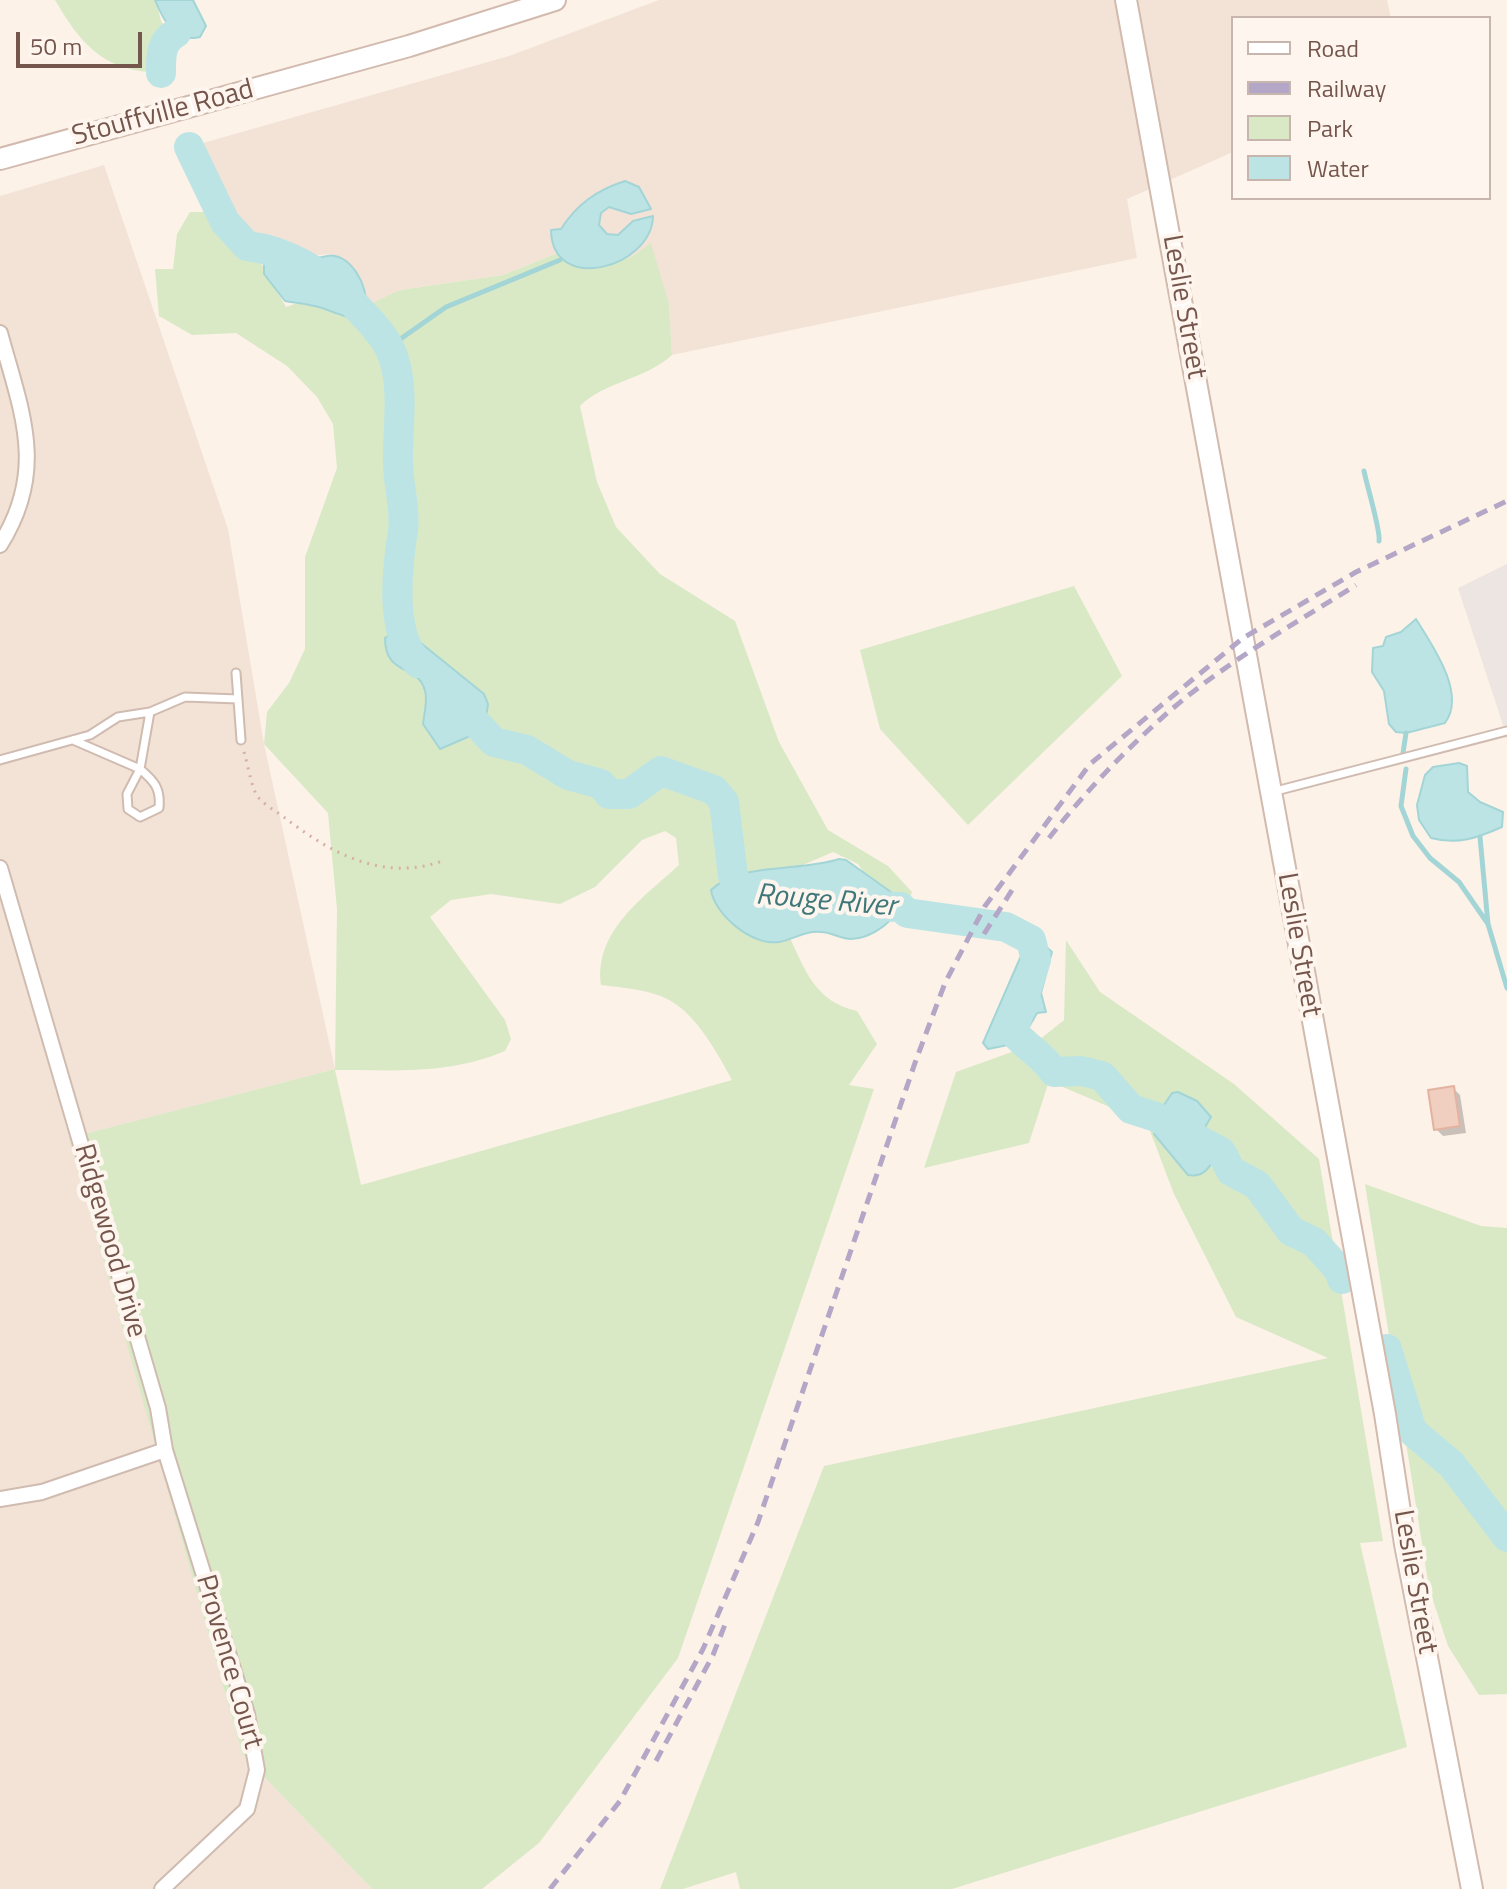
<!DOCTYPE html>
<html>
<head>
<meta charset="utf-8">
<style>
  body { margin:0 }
  #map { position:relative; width:1507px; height:1889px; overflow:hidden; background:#fcf2e8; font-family:"Titillium Web",sans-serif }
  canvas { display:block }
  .legend { position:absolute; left:1231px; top:16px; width:260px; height:184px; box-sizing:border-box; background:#fef6ee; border:2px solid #c7b6ad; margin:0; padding:10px 14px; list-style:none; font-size:24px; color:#75564c }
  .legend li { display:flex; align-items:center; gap:16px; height:40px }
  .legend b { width:40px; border:2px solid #c7b6ad }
  .scale { position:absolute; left:16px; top:32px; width:126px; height:36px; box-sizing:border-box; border:4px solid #75564c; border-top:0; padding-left:10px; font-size:24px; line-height:28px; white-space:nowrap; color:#75564c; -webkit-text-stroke:6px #fef6ee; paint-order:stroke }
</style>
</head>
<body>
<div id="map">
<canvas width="1507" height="1889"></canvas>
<ul class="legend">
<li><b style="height:10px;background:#fff"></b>Road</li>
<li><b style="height:10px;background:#b3a6c6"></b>Railway</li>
<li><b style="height:22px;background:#d9e9c6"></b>Park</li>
<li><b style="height:22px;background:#bde4e5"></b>Water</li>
</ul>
<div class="scale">50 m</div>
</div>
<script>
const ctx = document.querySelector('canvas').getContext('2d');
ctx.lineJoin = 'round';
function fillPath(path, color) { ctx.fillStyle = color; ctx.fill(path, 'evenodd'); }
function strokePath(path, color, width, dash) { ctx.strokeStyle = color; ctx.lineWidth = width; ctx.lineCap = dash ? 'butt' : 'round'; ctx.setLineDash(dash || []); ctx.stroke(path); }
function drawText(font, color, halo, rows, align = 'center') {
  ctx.font = font + ' "Titillium Web",sans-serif'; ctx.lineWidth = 8; ctx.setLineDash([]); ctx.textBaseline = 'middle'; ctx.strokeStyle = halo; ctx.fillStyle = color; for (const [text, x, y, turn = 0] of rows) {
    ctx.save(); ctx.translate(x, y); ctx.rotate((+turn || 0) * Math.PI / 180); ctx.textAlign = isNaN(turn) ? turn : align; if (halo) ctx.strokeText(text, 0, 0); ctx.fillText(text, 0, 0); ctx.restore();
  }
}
fillPath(new Path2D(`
  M659,0H1387L1391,18H1233V152L1127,199L1137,258L672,355L669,304L630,258L567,265L565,250L503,275L400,290L362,313L332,254L306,256L279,242L247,246L225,222L189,147L509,56Z
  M104,165L228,529L264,744L335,1069L70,1138L242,1754L372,1889H0V196Z`), '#f3e3d7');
fillPath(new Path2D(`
  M1507,564V737L1458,588Z`), '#ede5e1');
fillPath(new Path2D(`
  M55,0H156L161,21L176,45L151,72C101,69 79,41 55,0Z
  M190,212H218L254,251L286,307L314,297L351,313L400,290L503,275L565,250L567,265L630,258L651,243L669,304L672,355C645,380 605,381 580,406L597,482L616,527L660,574L735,621L779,742L828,830L888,866L912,892L905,911L871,884L858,864L833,852L773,878L739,913L772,941L789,936C806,972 815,1001 857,1011L877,1044L849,1085L874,1089L678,1658L539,1843L482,1889H372L242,1754L69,1138L335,1069L337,909L328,813L264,744L267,712L289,683L305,649V557L337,468L333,424L317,397L287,366L236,333L192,335L159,316L155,269H173L177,234ZM665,831L676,838L679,865C643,898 594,931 601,985C623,988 649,989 669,1000C696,1014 718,1054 732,1080L361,1185L335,1070C395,1070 448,1075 505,1051L511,1039L505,1020L430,917L451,900L491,894L560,904L595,887L642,840Z
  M1074,586L1122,676L968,825L880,729L860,650Z
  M1066,940L1100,992L1234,1084L1319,1159L1383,1541L1360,1543L1407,1747L952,1889H740L736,1872L683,1889H660L824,1466L1328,1358L1236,1317L1174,1194L1147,1123L1049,1081L1029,1143L924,1168L956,1072L1034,1044L1064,1020Z
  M1365,1184L1481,1226L1507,1228V1694L1479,1695L1448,1646L1429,1588Z`), '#d9e9c6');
const water = new Path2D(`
  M155,0H193L206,26L200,37C175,43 163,20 155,0Z
  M625,181L639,187L651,209L631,214L609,207L601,213L599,225L607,234L618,235L633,221L653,216C652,268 552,295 551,230L561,229C577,204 597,190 625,181Z
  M279,242C289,247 302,258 313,258C325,258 332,252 343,259C353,265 361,278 364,289C375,334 341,314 322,308C310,304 297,303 285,301L264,274V246Z
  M1416,619C1432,645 1467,694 1445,723L1406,733L1396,732L1389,724L1384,691L1372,672L1373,648L1383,646L1386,637L1401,632Z
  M401,627L484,694L488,704L484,730L440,749L423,724C424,714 428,701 425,691C418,663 385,677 385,638Z
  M1459,763L1467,766L1468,792L1480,802L1503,812L1502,827C1477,838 1458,845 1431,838L1419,820L1417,805L1425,775L1433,767Z
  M839,859L846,860L905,902C894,920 874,938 851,939C841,939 831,932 821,932C805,930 793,940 779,942C752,946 715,915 711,890C741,862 800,872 839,859Z
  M1036,938L1052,952L1041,993L1046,1012L1037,1013L1018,1046L1013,1044L988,1049L983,1043L1024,949Z
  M1178,1092L1197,1101L1211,1117L1205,1127L1219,1152C1210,1165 1206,1178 1188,1175L1154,1134L1156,1117L1172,1093Z`);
fillPath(water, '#bde4e5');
strokePath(water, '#a3d5d7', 2);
fillPath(new Path2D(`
  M1453,1088L1460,1095L1466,1133L1443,1136L1436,1129Z`), '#0003');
strokePath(new Path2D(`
  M389,347L446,307L560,260
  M1364,471C1367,486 1381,532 1379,541
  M1403,753L1406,733
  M1406,769L1401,806L1413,836L1430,858L1459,882L1488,924
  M1480,837L1488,924L1507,988`), '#a3d5d7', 5);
strokePath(new Path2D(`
  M161,73C161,57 160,42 176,33
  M189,147L225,222L247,246C285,250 327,274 352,302C364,315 382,332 390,349C406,384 397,426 398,463C398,485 406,509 403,530C397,568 389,633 418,663
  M457,703L494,742L527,750L568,775L601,784L609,794H629L661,771L714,790L724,802L733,876L745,899L757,900
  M861,906L901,907L907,913L1006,927L1031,940L1036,960L1013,1031C1025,1047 1042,1054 1054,1072L1081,1071L1102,1076L1131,1109L1156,1117L1221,1152L1231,1171L1257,1185L1291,1231L1314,1242L1339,1270L1342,1279
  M1387,1349L1412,1431L1452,1465L1507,1537`), '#bde4e5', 30);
const building = new Path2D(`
  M1454,1086L1460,1126L1434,1130L1428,1090Z`);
fillPath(building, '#f0cec0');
strokePath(building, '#e3b2a1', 2);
const lane = new Path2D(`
  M236,673L241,740
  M73,740L140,769L150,712
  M0,760L90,735L118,717L150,712L185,697L238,699
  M140,769C154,781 161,788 159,808L140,817L128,809L127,794Z
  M1272,792L1507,731`);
const street = new Path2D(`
  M0,333C21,411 48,469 0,545
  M0,868L158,1408L165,1450L247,1714L257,1770L247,1809L162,1889
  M0,1499L42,1492L165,1450`);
const secondary = new Path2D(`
  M1126,0L1385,1414L1405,1544L1472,1889
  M0,159L409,46L555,0`);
strokePath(lane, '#d0bbb0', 11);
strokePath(street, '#d0bbb0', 18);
strokePath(secondary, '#d2baae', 24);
strokePath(new Path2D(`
  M244,752C248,765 250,781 256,794C261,803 276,811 285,818C332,854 385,883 445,860`), '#d6b0a3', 3, [2, 6]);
strokePath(lane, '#fff', 7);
strokePath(street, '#fff', 14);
strokePath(secondary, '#fff', 20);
strokePath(new Path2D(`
  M1049,838C1085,792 1128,747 1172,709C1228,661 1294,624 1356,585
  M984,934L1014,887
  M656,1761L713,1655L726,1622
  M550,1889L620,1801L703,1649L758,1522L916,1060L945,983L985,906L1090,764L1243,638L1356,572L1507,501`), '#b3a6c6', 5, [12, 8]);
drawText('28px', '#75564c', '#fef6ee', [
  ["Stouffville Road",163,114,-15],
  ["Leslie Street",1183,307,80],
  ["Leslie Street",1298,945,80],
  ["Ridgewood Drive",109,1241,74],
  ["Leslie Street",1414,1582,80],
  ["Provence Court",228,1662,74]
]);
drawText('italic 30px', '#40787a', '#fef6ee', [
  ["Rouge River",826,902,5]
]);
</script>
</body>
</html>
